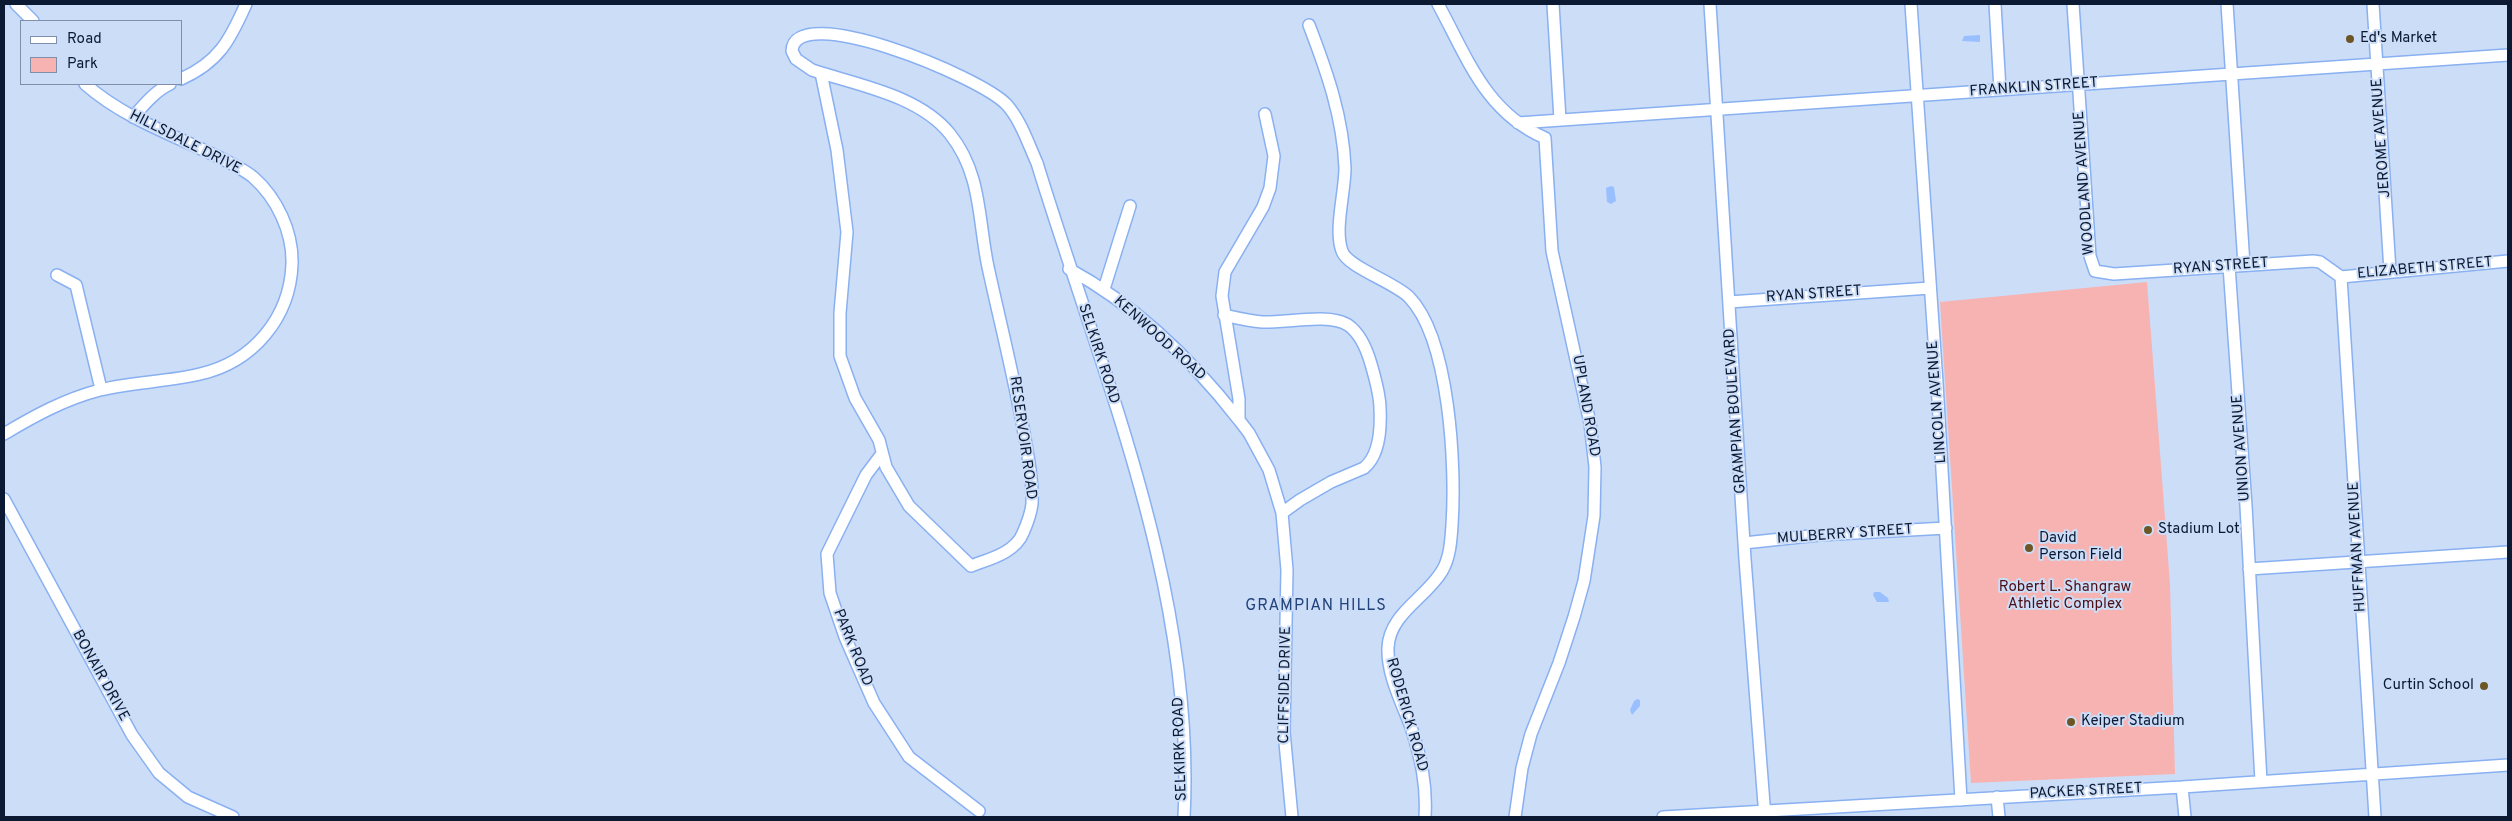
<!DOCTYPE html>
<html>
<head>
<meta charset="utf-8">
<style>
  body { margin:0 }
  #map { position:relative; width:2512px; height:821px; overflow:hidden; background:#ccddf8; font-family:Overpass,sans-serif }
  canvas { display:block }
  .frame { position:absolute; inset:0; border:5px solid #0b1932; pointer-events:none }
  .legend { position:absolute; left:20px; top:20px; width:162px; height:65px; box-sizing:border-box; background:#ccddf8; border:1px solid #7f8fa9; margin:0; padding:6px 9px; list-style:none; font-size:15px; color:#0b1932 }
  .legend li { display:flex; align-items:center; gap:10px; height:25px }
  .legend b { width:25px; border:1px solid #7f8fa9 }
</style>
</head>
<body>
<div id="map">
<canvas width="2512" height="821"></canvas>
<div class="frame"></div>
<ul class="legend">
<li><b style="height:6px;background:#fff"></b>Road</li>
<li><b style="height:14px;background:#f7b3b1"></b>Park</li>
</ul>
</div>
<script>
const ctx = document.querySelector('canvas').getContext('2d');
ctx.lineJoin = 'round';
function fillPath(path, color) { ctx.fillStyle = color; ctx.fill(path, 'evenodd'); }
function strokePath(path, color, width, dash) { ctx.strokeStyle = color; ctx.lineWidth = width; ctx.lineCap = dash ? 'butt' : 'round'; ctx.setLineDash(dash || []); ctx.stroke(path); }
function drawText(font, color, halo, rows, align = 'center') {
  ctx.font = font + ' Overpass,sans-serif'; ctx.lineWidth = 4; ctx.setLineDash([]); ctx.textBaseline = 'middle'; ctx.strokeStyle = halo; ctx.fillStyle = color; for (const [text, x, y, turn = 0] of rows) {
    ctx.save(); ctx.translate(x, y); ctx.rotate((+turn || 0) * Math.PI / 180); ctx.textAlign = isNaN(turn) ? turn : align; if (halo) ctx.strokeText(text, 0, 0); ctx.fillText(text, 0, 0); ctx.restore();
  }
}
fillPath(new Path2D(`
  M2147,282L2170,584L2175,774L1971,783L1940,302Z`), '#f7b3b1');
fillPath(new Path2D(`
  M1980,35V42L1962,41L1964,36Z
  M1611,186L1614,187L1616,201L1611,204L1607,202L1606,188Z
  M1874,592H1880L1888,598L1889,602H1877L1873,595Z
  M1637,699L1640,700V706L1632,715L1630,710L1634,701Z`), '#9abfff');
const minor = new Path2D(`
  M16,4L33,21
  M1438,4C1467,57 1485,112 1545,138L1552,251L1590,423L1595,467L1594,516L1584,581L1574,617L1559,663L1531,734L1522,768L1515,817
  M1553,4L1560,120
  M1710,4L1745,559L1765,817
  M1911,4L1937,383L1961,800
  M1995,4L2000,90
  M2073,4L2090,256L2095,271L2114,274L2313,261L2320,262L2341,277
  M2227,4L2244,265
  M2373,4L2390,271
  M1309,25C1327,72 1343,117 1345,168C1345,192 1334,230 1342,251C1347,267 1394,282 1409,297C1450,339 1456,468 1452,525C1451,540 1450,558 1442,571C1426,598 1389,614 1388,648C1387,675 1402,703 1411,727C1421,758 1427,785 1425,817
  M821,73L837,150L847,232L840,313V356L855,398L879,440L886,467L909,506L971,566C989,559 1015,553 1023,533C1027,524 1031,513 1032,504C1033,481 1028,456 1024,433C1014,377 1000,322 988,267C978,220 982,174 950,134C919,95 857,85 812,70L796,59L792,51C794,0 980,76 1007,105C1021,121 1028,143 1037,163C1102,375 1196,591 1184,817
  M181,79C219,62 230,40 246,4
  M1265,114L1274,156L1270,188L1263,207L1225,272L1222,296L1239,399V420L1249,433L1269,470L1282,513
  M133,117C144,105 155,91 170,84
  M1518,123L2508,55
  M2229,266L2246,506L2261,781
  M1069,269C1135,305 1193,361 1239,420
  M57,275L76,285L101,389
  M2341,277L2375,817
  M2341,277L2508,261
  M1104,289L1130,206
  M1729,302L1930,288
  M1224,315C1237,318 1249,321 1262,322C1286,323 1329,313 1348,325C1361,334 1367,350 1371,364C1375,378 1380,394 1380,409C1381,429 1380,455 1364,468L1331,482L1300,500L1282,513L1287,570L1284,732L1292,817
  M4,434C34,416 65,399 100,390C132,382 167,382 200,374C253,362 290,318 292,264C293,232 277,198 253,177C235,163 213,155 193,145C155,128 117,112 85,84
  M881,455L866,475L827,554L830,593L845,637L874,703L909,757L979,811
  M4,499L132,735L159,773L188,797L233,817
  M1744,543L1819,535L1946,528
  M2249,569L2508,552
  M2182,787L2185,817
  M1997,797L1999,817
  M1663,817L2182,787L2508,765`);
strokePath(minor, '#89b0f1', 14);
strokePath(minor, '#fff', 11);
for (const [x, y, r, color] of [
  [2350,39,5,"#6e5526"],
  [2148,530,5,"#6e5526"],
  [2029,548,5,"#6e5526"],
  [2484,686,5,"#6e5526"],
  [2071,722,5,"#6e5526"]
]) { const dot = new Path2D(); dot.arc(x, y, r, 0, 2 * Math.PI); ctx.fillStyle = color; ctx.fill(dot); strokePath(dot, '#ccddf8', 2); }
drawText('15px', '#0b1932', '#ccddf8', [
  ["Ed's Market",2360,39],
  ["Stadium Lot",2158,530],
  ["David",2039,539],
  ["Person Field",2039,556],
  ["Curtin School",2474,686,"right"],
  ["Keiper Stadium",2081,722]
], 'left');
drawText('15px', '#0b1932', '#ccddf8', [
  ["FRANKLIN STREET",2034,88,-4],
  ["JEROME AVENUE",2382,138,-94],
  ["HILLSDALE DRIVE",185,143,27],
  ["WOODLAND AVENUE",2085,183,-94],
  ["RYAN STREET",2221,267,-4],
  ["ELIZABETH STREET",2425,269,-5],
  ["RYAN STREET",1814,295,-4],
  ["KENWOOD ROAD",1159,339,42],
  ["SELKIRK ROAD",1098,354,72],
  ["LINCOLN AVENUE",1938,402,-94],
  ["UPLAND ROAD",1585,406,80],
  ["GRAMPIAN BOULEVARD",1736,411,-94],
  ["RESERVOIR ROAD",1022,438,82],
  ["UNION AVENUE",2242,448,-94],
  ["MULBERRY STREET",1845,535,-4],
  ["HUFFMAN AVENUE",2358,547,-93],
  ["PARK ROAD",852,648,68],
  ["BONAIR DRIVE",100,676,61],
  ["CLIFFSIDE DRIVE",1286,685,-89],
  ["RODERICK ROAD",1406,715,74],
  ["SELKIRK ROAD",1181,749,-92],
  ["PACKER STREET",2086,792,-3]
]);
drawText('15px', '#4d0e14', '#ccddf8', [
  ["Robert L. Shangraw",2065,588],
  ["Athletic Complex",2065,605]
]);
ctx.letterSpacing = '1px';
drawText('16px', '#22427b', '#ccddf8', [
  ["GRAMPIAN HILLS",1316,607]
]);
ctx.letterSpacing = '0px';
</script>
</body>
</html>
